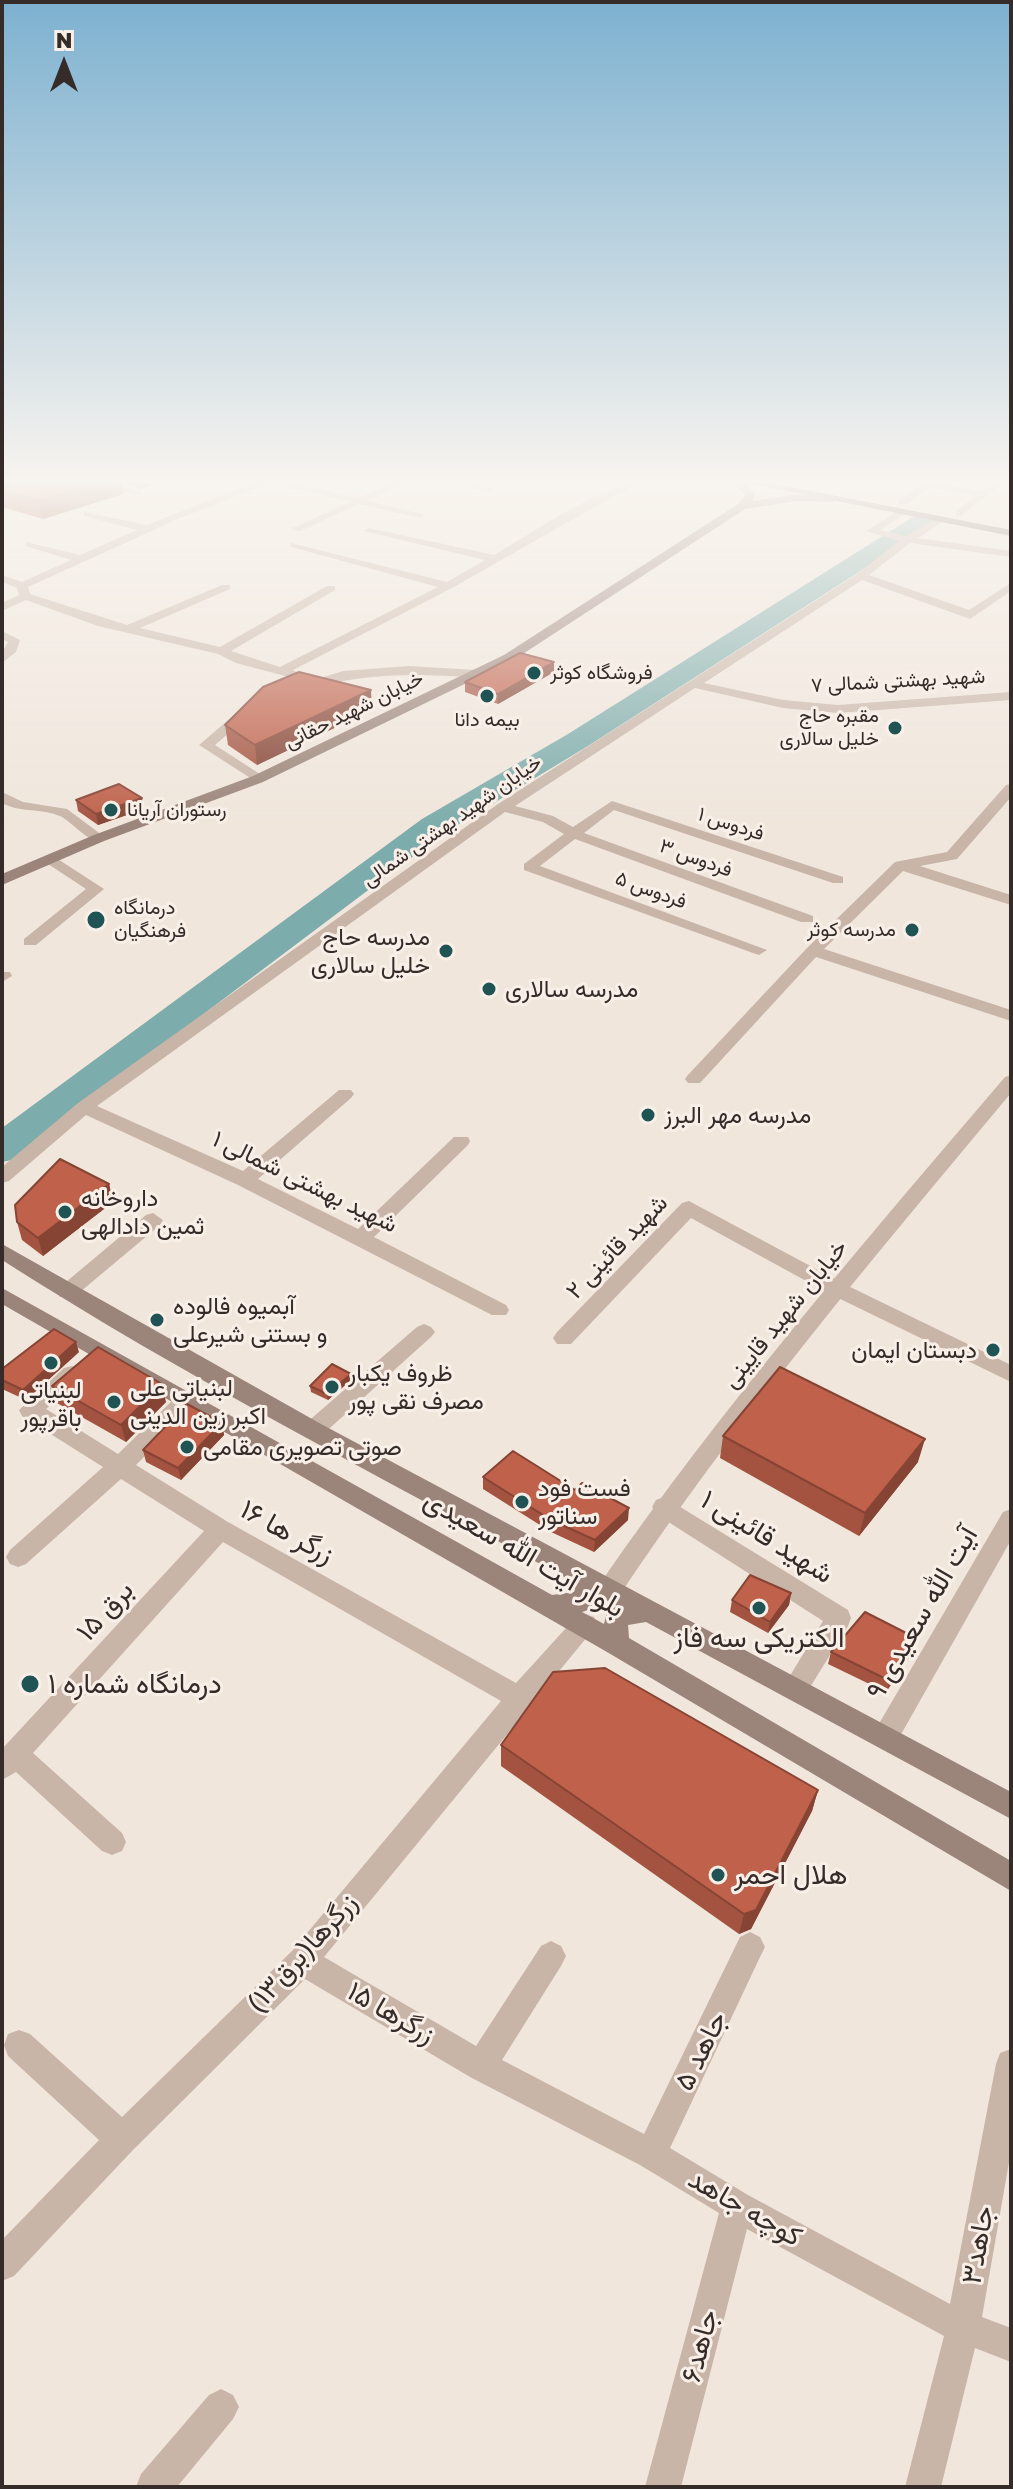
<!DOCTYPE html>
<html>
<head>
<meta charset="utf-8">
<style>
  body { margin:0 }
  #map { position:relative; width:1013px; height:2489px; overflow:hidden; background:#f0e6dc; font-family:"Golos Text",sans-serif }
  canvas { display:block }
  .frame { position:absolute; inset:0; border:4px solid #352b28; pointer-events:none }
  .north { position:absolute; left:24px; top:24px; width:80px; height:80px; -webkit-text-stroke:6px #f8f0e8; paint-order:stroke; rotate:0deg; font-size:22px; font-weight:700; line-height:32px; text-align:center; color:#352b28 }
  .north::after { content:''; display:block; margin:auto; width:28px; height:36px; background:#352b28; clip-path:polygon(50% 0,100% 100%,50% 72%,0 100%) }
</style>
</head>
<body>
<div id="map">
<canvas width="1013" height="2489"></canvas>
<div class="frame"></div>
<div class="north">N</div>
</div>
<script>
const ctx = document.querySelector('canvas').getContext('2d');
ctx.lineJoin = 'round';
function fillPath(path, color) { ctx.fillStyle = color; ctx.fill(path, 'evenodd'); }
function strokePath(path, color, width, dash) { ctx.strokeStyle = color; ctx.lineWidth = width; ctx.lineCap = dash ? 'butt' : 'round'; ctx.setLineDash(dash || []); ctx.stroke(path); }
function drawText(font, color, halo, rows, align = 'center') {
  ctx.font = font + ' "Golos Text",Vazirmatn,sans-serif'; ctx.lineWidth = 6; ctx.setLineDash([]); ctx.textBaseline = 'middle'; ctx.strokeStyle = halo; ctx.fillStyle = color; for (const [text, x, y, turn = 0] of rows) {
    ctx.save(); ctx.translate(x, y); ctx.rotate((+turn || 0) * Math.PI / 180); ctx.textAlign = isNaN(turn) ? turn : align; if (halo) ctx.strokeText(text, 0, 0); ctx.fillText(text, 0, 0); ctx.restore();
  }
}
fillPath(new Path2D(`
  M924,513L932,515L936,520L932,525L588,746L444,833L92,1098L17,1159L2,1162V1128L422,819L568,734L916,515Z`), '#7cacab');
fillPath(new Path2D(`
  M95,480H111L143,493L134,495Z
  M259,480H285L425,515L420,518L270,483L180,518L28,587L30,594L127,625L222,585H230V589L140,628L220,647L327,586H335V590L231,651L280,667L438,587L291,547V543L447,582L485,560L364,531L369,528L494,555C531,534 608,480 649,480L607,500L452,588L293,670L299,674L293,678L236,663L218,654L98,626L26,600L2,611V603L19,595L17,588L2,582V575L22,582L71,560L26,546V542L80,555L137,530L84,516V512L147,525Z
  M444,480H465L495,489L490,492Z
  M926,480L982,491L996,480H1008L960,516L956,515V511L975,496L930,487L907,504H899V500Z
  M901,509L905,510V514L880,530L906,536L940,516L944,517V521L918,538L1011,551V557L910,543L869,575L969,610L1011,583V591L970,619L862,580L704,683L783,700L838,705L1011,692V700L838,713L783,708L695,688L515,806L553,816L573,827L612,801L843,877V883H833L614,810L584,833L813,916V922H801L575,839L540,866L767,950L759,955L753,953L524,870V864L564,834L543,822L505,812L97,1106L243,1171L339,1090H351L354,1094L351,1098L258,1179L358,1229L454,1137H468L470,1141L468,1145L374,1237L506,1305L509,1310L506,1315H492L238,1185L86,1115L9,1181L2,1183V1167L78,1103L498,804L857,574L899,541L866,531Z
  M2,631L20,640L16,652L2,663V652L8,642L2,639Z
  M409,666L475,670L481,674L475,678C414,672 360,674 301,690L295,686L343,671Z
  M242,708L254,711L215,745L263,776L265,779L258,783L199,745Z
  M1011,784V797L957,859L920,866L1011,895V905L903,871L824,949L1011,1010V1021L816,957L700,1083H688L685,1079L688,1075L807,948L895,862L947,852L1006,785Z
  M2,792L23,802L67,809L106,838L104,841C88,844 74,823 60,816C41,808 20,813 2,803Z
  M50,854L104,889L36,945H24V939L86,889L45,862L42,859Z
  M2,972H10L12,976L2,982Z
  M689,1201L844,1284L1011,1365V1382L830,1294L691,1218L571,1344H557L553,1338L557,1332L682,1203Z
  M153,1213L163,1220L160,1225L74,1297H60L57,1292L60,1287L146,1215Z
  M424,1324L431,1327L435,1332L431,1337L321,1436L313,1439L305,1436L302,1430L305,1424L417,1327Z
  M72,1366L80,1368L83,1374L80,1380L46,1409L118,1454L180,1393L188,1391L196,1393L199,1399L196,1405L136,1465L228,1522L516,1683L576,1617L585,1614L594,1617L597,1625L324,1957L476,2046L541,1946L551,1941L561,1946L566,1956L561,1966L502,2060L644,2134L740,1937L750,1932L760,1937L765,1947L760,1957L670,2148L748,2195L950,2304L996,2064L1000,2053L1011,2049V2151L982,2317L1011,2328V2362L975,2348L941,2487H905L944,2336L747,2229L681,2487H645L719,2213L640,2165L470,2077L305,1979L133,2150L14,2276L2,2281V2240L99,2140L8,2056L4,2045L8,2034L19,2030L30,2034L122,2117L292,1951L501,1701L223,1542L33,1753L122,1833L126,1842L122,1851L112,1855L102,1851L16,1772L2,1780V1749L204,1531L121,1479L26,1564L18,1567L10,1564L6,1557L10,1550L103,1467L22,1416L19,1410L64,1368Z
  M664,1497L848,1610L851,1618L848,1626L804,1697L795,1701L786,1697L782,1689L823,1621L656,1514L652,1507L656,1500Z
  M1011,1509V1540L895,1745L886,1748L877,1745L873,1736L877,1727L1003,1512Z
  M221,2389L233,2395L239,2407L233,2419L177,2487H136L141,2474L209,2395Z`), '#c8b5a8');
fillPath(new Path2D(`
  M397,480H411L300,531L291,529Z
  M1011,1075V1093C874,1257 737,1419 619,1596L610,1599L601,1596L598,1589L601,1582C724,1404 865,1241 1005,1077Z`), '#c8b5a8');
fillPath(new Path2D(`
  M731,480H742L755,494L753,501C775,498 819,488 838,499L833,502L797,501L745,509L512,661L263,782L104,841L2,885V874L94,835L253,776L504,655L738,504L745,495Z
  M2,1244L321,1424L1011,1792V1819L646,1622L628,1625L629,1638L1011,1861V1891L607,1652L2,1304V1288L552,1595L574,1592L575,1589L570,1580C380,1477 185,1377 2,1260ZM597,1595L617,1606L607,1612L604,1624L582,1612L591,1609Z`), '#9b847a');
fillPath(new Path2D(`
  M732,480H755L1011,530V536Z`), '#76625a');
fillPath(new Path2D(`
  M2,480H167L140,489L121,481L123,494L43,519L2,507Z
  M554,672L498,704L465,692V682Z
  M372,710L257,765L228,745L225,725Z
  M76,800L144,809L98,825L78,811Z
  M109,1184L113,1202L43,1256L22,1240L17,1222Z
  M79,1352L26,1400L2,1389V1369Z
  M351,1374V1380L328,1400L311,1392L310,1386Z
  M52,1386L166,1402L126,1442L57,1403Z
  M222,1423L224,1435L181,1480L146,1462L143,1450Z
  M723,1436L918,1462L859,1536L720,1458Z
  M483,1477L628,1520L594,1552L551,1532L483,1489Z
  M791,1593L789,1605L768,1633L730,1612L732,1600Z
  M918,1639L914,1650L886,1692L828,1664L831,1652Z
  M501,1745L818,1790L812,1811L751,1929L739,1934L501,1766Z`), '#a45340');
fillPath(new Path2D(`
  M109,480H121L123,494L43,519L39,501Z
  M139,480H167L140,489Z
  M554,662V672L498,704V694Z
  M371,690L372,710L257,765L255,745Z
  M142,798L144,809L98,825L96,814Z
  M109,1184L113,1202L43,1256L38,1238Z
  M76,1342L79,1352L26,1400L23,1390Z
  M351,1374V1380L328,1400L327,1394Z
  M162,1384L166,1402L126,1442L121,1425Z
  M222,1423L224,1435L181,1480L178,1468Z
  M925,1439L918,1462L859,1536L865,1513Z
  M629,1508L628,1520L594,1552L595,1540Z
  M791,1593L789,1605L768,1633L770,1622Z
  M918,1639L914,1650L886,1692L890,1681Z
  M818,1790L812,1811L751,1929L739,1934L744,1914Z`), '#864434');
const building = new Path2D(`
  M2,480L49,495L58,490L55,484L42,480H109L39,501L2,490Z
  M520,653L554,662L498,694L465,682Z
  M299,672L371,690L255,745L225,725L263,687Z
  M119,784L142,798L96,814L76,800Z
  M60,1159L109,1184L38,1238L17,1222L15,1205Z
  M54,1329L76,1342L23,1390L2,1380V1369Z
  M98,1347L162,1384L121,1425L52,1386Z
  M332,1364L351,1374L327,1394L310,1386Z
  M780,1367L925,1439L865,1513L723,1436Z
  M187,1404L222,1423L178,1468L143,1450Z
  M513,1451L575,1490L582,1483L629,1508L595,1540L551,1520L483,1477Z
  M750,1575L791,1593L770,1622L732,1600Z
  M865,1612L918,1639L890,1681L831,1652Z
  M605,1668L818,1790L756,1910L744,1914L501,1745L553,1672Z`);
fillPath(building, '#bf614b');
strokePath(building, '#864434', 2);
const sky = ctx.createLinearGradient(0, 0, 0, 829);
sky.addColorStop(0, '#7db1d0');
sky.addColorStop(0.58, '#f8f4ef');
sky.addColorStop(1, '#f8f4ef00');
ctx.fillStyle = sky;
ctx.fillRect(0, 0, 1013, 829);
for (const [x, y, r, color] of [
  [534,673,8,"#205354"],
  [487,696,8,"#205354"],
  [895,728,8,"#205354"],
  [111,810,8,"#205354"],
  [96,920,10,"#205354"],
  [912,930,8,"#205354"],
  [446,951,8,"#205354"],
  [489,989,8,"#205354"],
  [648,1115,8,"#205354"],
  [65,1212,8,"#205354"],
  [157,1320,8,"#205354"],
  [993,1350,8,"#205354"],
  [51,1363,8,"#205354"],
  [332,1387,8,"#205354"],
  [114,1402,8,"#205354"],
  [187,1447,8,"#205354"],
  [522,1502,8,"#205354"],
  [759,1608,8,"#205354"],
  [30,1684,10,"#205354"],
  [718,1875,8,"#205354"]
]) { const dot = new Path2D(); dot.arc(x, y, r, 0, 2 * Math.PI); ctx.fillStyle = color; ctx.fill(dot); strokePath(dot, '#f8f0e8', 3); }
drawText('20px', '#352b28', '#f8f0e8', [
  ["فروشگاه کوثر",550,673],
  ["مقبره حاج",879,716,"right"],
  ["خلیل سالاری",879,739,"right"],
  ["بیمه دانا",487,720,"center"],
  ["رستوران آریانا",127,810],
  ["درمانگاه",114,908],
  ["فرهنگیان",114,931],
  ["مدرسه کوثر",896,930,"right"]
], 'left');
drawText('20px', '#352b28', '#f8f0e8', [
  ["شهید بهشتی شمالی ۷",898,681,-3],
  ["خیابان شهید حقانی",354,710,-26],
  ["خیابان شهید بهشتی شمالی",452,821,-35],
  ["فردوس ۱",731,824,18],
  ["فردوس ۳",696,858,20],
  ["فردوس ۵",651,890,20]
]);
drawText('24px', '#352b28', '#f8f0e8', [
  ["مدرسه حاج",430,937,"right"],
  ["خلیل سالاری",430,965,"right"],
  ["مدرسه سالاری",505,989],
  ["مدرسه مهر البرز",664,1115],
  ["داروخانه",81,1198],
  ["ثمین دادالهی",81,1226],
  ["آبمیوه فالوده",173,1306],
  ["و بستنی شیرعلی",173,1334],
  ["دبستان ایمان",977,1350,"right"],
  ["ظروف یکبار",348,1373],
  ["مصرف نقی پور",348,1401],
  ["لبنیاتی علی",130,1388],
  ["اکبر زین الدینی",130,1416],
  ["لبنیاتی",51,1390,"center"],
  ["باقرپور",51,1418,"center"],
  ["صوتی تصویری مقامی",203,1447],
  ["فست فود",538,1488],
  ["سناتور",538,1516]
], 'left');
drawText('24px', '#352b28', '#f8f0e8', [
  ["شهید بهشتی شمالی ۱",305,1182,26],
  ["شهید قائینی ۲",617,1247,-46],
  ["خیابان شهید قایینی",785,1314,-51]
]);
drawText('28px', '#352b28', '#f8f0e8', [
  ["زرگر ها ۱۶",287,1532,29],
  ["شهید قائینی ۱",767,1537,32],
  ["بلوار آیت الله سعیدی",524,1554,30],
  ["برق ۱۵",105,1611,-48],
  ["آیت الله سعیدی ۹",922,1613,-60],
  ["زرگرها(برق۱۳)",302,1953,-48],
  ["زرگرها ۱۵",391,2013,30],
  ["جاهد ۵",701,2051,-64],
  ["کوچه جاهد",745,2208,30],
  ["جاهد۳",978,2245,-80],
  ["جاهد۶",700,2346,-75]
]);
drawText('28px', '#352b28', '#f8f0e8', [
  ["الکتریکی سه فاز",759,1638,"center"],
  ["درمانگاه شماره ۱",48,1684],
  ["هلال احمر",734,1875]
], 'left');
</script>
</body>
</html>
